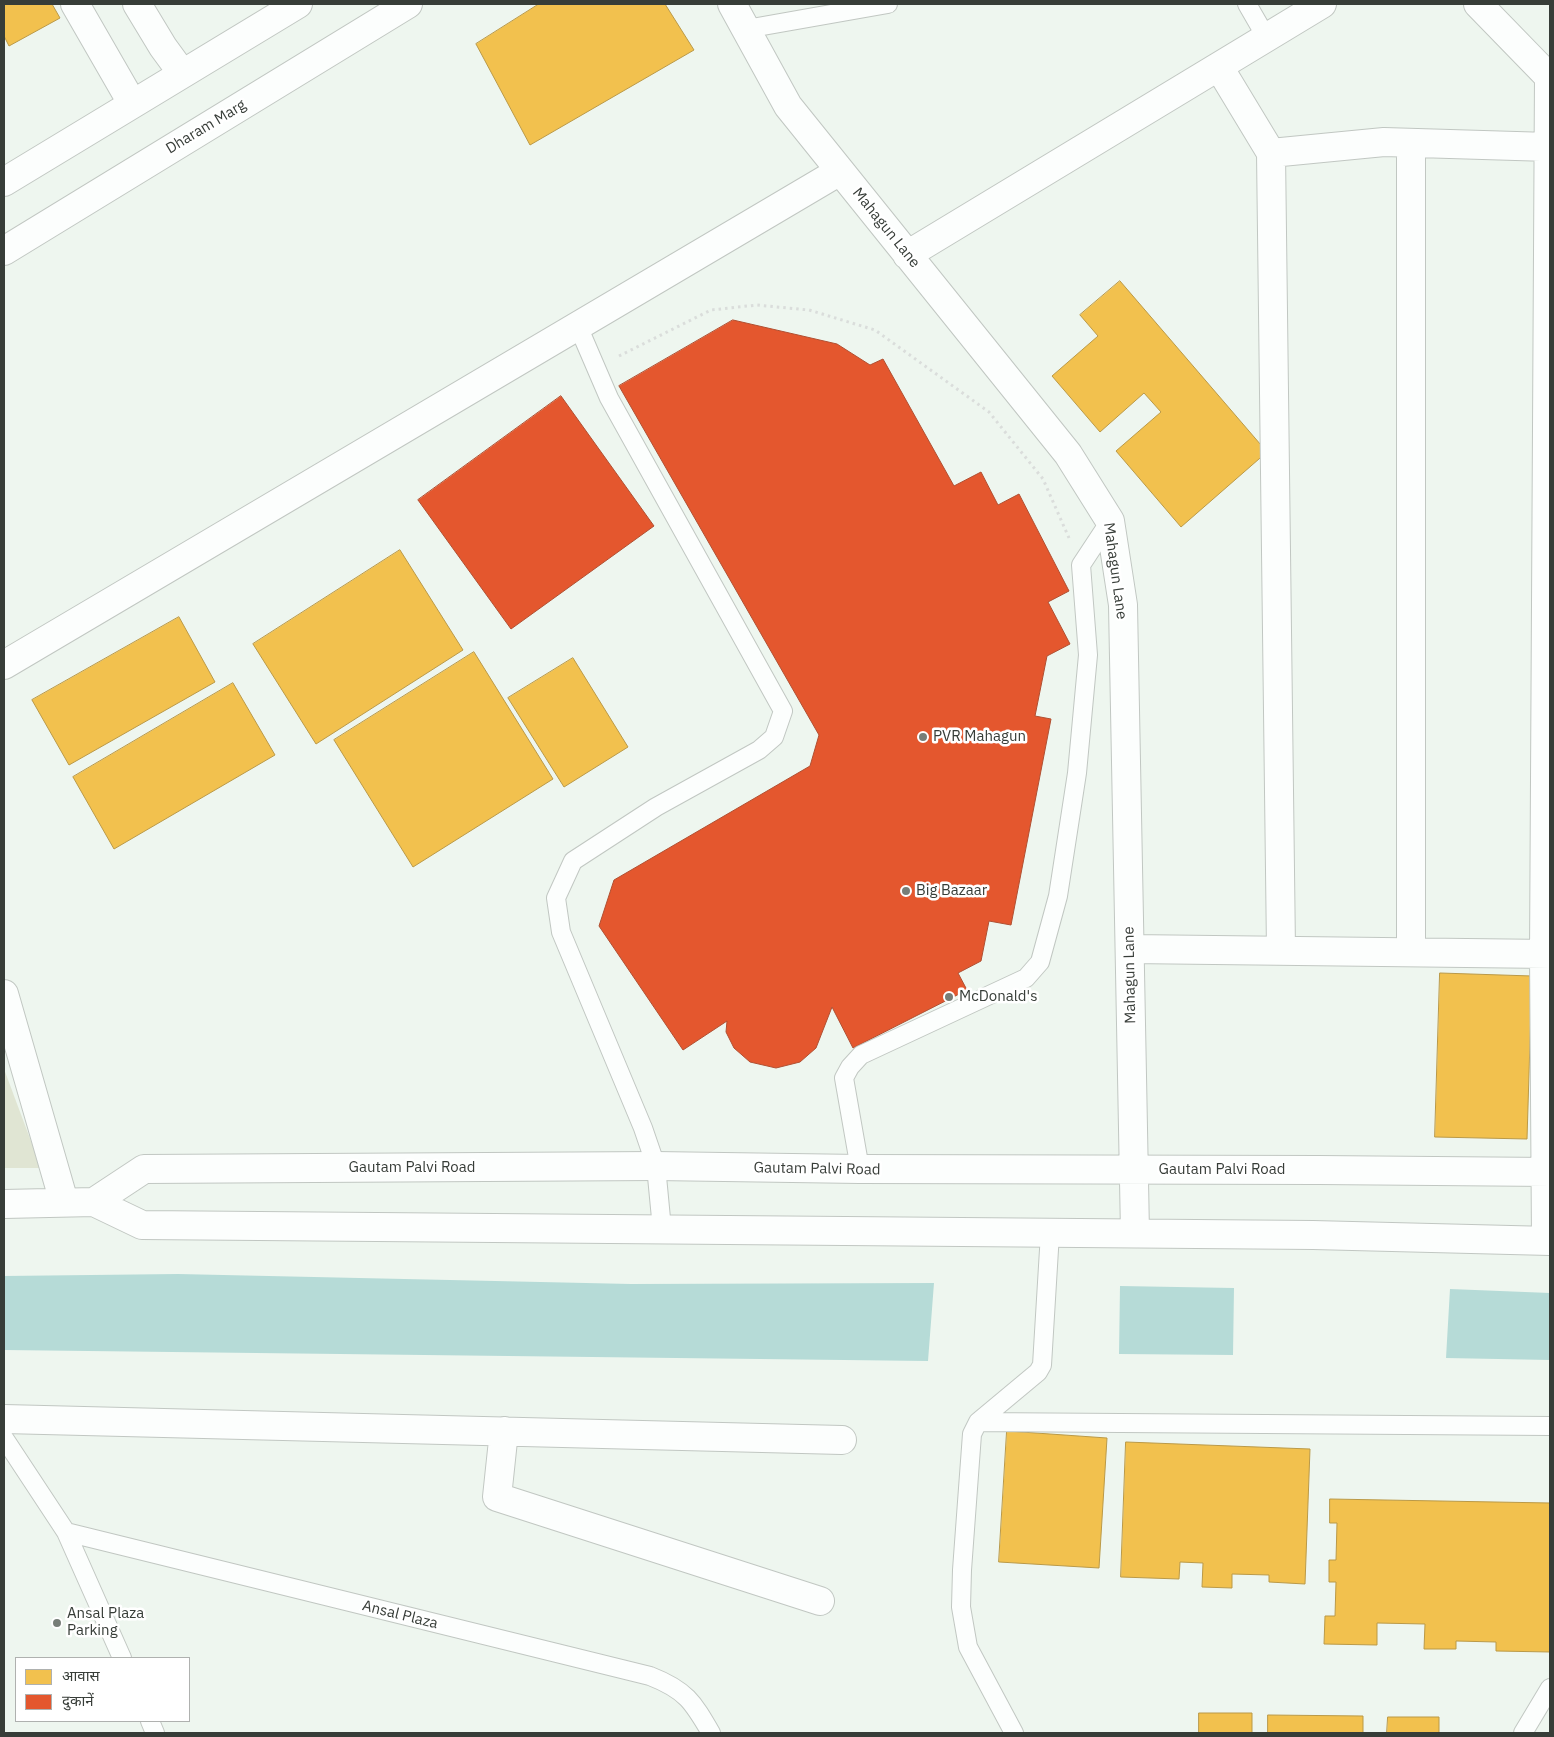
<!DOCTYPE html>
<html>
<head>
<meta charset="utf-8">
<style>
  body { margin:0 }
  #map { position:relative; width:1554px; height:1737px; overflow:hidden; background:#eef6ef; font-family:"IBM Plex Sans","Noto Sans Devanagari",sans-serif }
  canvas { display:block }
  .frame { position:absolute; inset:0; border:5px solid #373d38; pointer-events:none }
  .legend { position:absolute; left:15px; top:1657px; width:175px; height:65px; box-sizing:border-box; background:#fff; border:1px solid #afb1af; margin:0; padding:6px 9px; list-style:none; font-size:15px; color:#373d38 }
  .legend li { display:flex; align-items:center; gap:10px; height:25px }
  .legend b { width:25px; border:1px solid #afb1af }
</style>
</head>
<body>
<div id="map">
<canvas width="1554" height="1737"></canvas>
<div class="frame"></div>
<ul class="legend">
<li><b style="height:14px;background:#f2c14e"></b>आवास</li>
<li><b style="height:14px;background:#e4572e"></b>दुकानें</li>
</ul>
</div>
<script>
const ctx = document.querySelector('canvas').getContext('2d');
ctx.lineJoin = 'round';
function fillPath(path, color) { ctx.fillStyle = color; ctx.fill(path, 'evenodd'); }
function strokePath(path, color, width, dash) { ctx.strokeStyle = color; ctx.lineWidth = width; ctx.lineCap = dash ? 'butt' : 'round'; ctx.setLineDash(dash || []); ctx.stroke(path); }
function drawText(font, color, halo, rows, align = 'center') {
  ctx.font = font + ' "IBM Plex Sans",sans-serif'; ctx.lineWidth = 5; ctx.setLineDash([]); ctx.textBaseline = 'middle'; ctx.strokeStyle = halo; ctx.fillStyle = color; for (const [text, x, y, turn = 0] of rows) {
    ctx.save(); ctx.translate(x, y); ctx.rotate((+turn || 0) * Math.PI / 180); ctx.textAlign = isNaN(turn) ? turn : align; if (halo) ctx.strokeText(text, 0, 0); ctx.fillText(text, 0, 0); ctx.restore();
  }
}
fillPath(new Path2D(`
  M4,1069L41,1168H4Z`), '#e0e5d3');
fillPath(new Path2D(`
  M178,1274L631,1284L934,1283L928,1361L4,1350V1276Z
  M1120,1286L1234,1288L1233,1355L1119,1354Z
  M1450,1289L1550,1293V1360L1446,1358Z`), '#b6dbd7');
const homes = new Path2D(`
  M4,4H52L60,18L9,46L4,36Z
  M539,4H665L694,50L530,145L476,44Z
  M1120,281L1267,452L1181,527L1116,451L1161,412L1144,393L1100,432L1052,376L1098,336L1080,315Z
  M400,550L463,650L316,744L253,644Z
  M179,617L215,682L69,765L32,700Z
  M474,652L553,779L413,867L334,740Z
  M573,658L628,747L564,787L508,698Z
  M233,683L275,755L114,849L73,777Z
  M1440,973L1532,976L1527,1139L1435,1137Z
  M1007,1431L1107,1438L1099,1568L999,1562Z
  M1126,1442L1310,1449L1305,1584L1269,1582V1575L1232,1574V1588L1202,1587L1203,1563L1180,1562L1179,1579L1121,1577Z
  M1330,1499L1550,1503V1652L1496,1651V1642L1456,1641V1649H1424L1425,1624L1377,1623V1645L1324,1644L1325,1616H1335L1336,1582H1329V1560H1336L1337,1523H1330Z
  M1199,1713H1252V1733H1199Z
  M1268,1715L1363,1716V1733H1268Z
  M1388,1717H1439V1733H1387Z`);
fillPath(homes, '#f2c14e');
strokePath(homes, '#ba9947', 1);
const shops = new Path2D(`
  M733,320L837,344L870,365L883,359L954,486L981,472L998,505L1019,494L1069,591L1048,602L1070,644L1047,656L1035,716L1051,719L1011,925L989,921L981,961L958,973L967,990L853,1048L832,1007L816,1048L800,1062L776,1068L750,1062L734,1048L726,1032L727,1021L683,1050L599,926L614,880L810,766L819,735L619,386Z
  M561,396L654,526L511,629L418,500Z`);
fillPath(shops, '#e4572e');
strokePath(shops, '#b04f31', 1);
const lane = new Path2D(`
  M1247,4L1266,37
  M746,29L888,4
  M578,326L609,398L783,711L774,737L759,750L656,807L573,861L556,898L561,932L643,1128L656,1166L662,1229
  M860,1169L844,1078L850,1067L861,1055L1026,978L1040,962L1058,896L1077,773L1088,655L1081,565L1110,521
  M978,1422L1550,1426
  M4,1438L66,1532L122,1658
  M66,1532L650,1676C686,1690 693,1702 711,1733
  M150,1721L155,1733
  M1014,1733L968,1647L961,1607L962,1570L972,1434L978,1422L1038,1372L1042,1365L1050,1233
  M1523,1733L1550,1688`);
const street = new Path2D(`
  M75,4L132,103
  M137,4L163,47L182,73
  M732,4L788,106L1068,454L1110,521L1123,605L1135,1233
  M1478,4L1549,77L1544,954L1546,1240
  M1219,67L1271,153L1281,950
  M1271,153L1384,142L1549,147
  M907,255L1322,4
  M4,665L840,171
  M1130,949L1550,954
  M1411,952V143
  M4,994L64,1202
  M94,1202L144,1169L656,1166L860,1169L1319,1170L1550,1172
  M4,1204L94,1202L142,1225L1313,1235L1550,1241
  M4,1419L842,1440
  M504,1431L497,1497L820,1601`);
const secondary = new Path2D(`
  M4,182L298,4
  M4,251L408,4`);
strokePath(lane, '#c1c7c2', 20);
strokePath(street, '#c1c7c2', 30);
strokePath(secondary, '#c1c7c2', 30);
strokePath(new Path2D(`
  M619,356L711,310L757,305L809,310L875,330L989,412L1043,479L1069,538`), '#dadddb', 3, [2.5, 4]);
strokePath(lane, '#fcfefd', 18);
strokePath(street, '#fcfefd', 28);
strokePath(secondary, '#fcfefd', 28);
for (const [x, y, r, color] of [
  [923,737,5,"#777e78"],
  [906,891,5,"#777e78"],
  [949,997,5,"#777e78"],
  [57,1623,5,"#777e78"]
]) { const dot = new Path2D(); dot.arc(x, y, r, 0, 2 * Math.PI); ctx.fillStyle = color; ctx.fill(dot); strokePath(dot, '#fff', 2); }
drawText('15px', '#373d38', '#fff', [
  ["Dharam Marg",206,127,-31],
  ["Mahagun Lane",886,228,51],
  ["Mahagun Lane",1115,571,82],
  ["Mahagun Lane",1130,975,-91],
  ["Gautam Palvi Road",412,1168],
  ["Gautam Palvi Road",817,1169,1],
  ["Gautam Palvi Road",1222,1170],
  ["Ansal Plaza",400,1615,14]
]);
drawText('15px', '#373d38', '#fff', [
  ["PVR Mahagun",933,737],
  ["Big Bazaar",916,891],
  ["McDonald's",959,997],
  ["Ansal Plaza",67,1614],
  ["Parking",67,1631]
], 'left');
</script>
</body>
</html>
